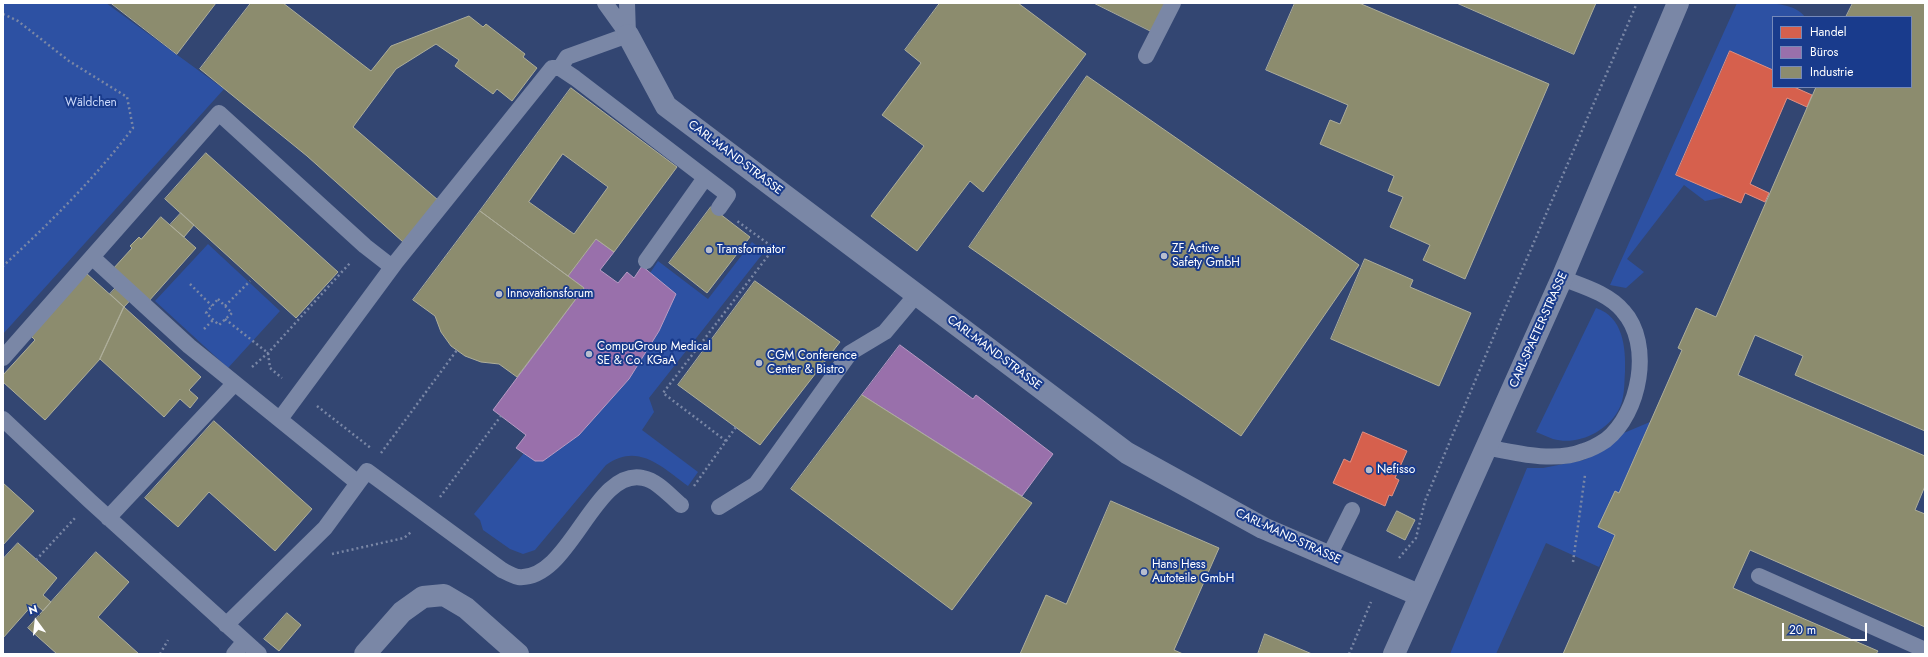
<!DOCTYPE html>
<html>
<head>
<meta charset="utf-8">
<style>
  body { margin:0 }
  #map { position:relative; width:1928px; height:657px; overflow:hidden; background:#334672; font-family:Jost,sans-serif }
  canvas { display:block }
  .frame { position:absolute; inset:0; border:4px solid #fff; pointer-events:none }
  .legend { position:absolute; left:1772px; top:16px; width:140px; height:72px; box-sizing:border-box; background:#193b8c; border:1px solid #7589ba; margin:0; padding:5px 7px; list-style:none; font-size:12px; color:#fff }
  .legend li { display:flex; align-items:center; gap:8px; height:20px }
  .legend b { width:20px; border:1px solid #7589ba }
  .north { position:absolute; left:16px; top:601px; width:40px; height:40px; -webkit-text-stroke:3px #193b8c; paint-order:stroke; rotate:345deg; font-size:11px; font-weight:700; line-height:16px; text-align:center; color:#fff }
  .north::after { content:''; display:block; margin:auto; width:14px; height:18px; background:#fff; clip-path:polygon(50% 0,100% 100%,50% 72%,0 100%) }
  .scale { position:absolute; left:1782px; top:623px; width:85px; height:18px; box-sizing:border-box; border:2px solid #fff; border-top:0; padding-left:5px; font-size:12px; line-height:14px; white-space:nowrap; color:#fff; -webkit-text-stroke:3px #193b8c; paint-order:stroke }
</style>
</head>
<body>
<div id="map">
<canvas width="1928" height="657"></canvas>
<div class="frame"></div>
<ul class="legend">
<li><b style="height:11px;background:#d6604d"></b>Handel</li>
<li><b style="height:11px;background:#9970ab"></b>Büros</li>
<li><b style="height:11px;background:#8c8c6e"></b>Industrie</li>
</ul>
<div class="north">N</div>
<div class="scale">20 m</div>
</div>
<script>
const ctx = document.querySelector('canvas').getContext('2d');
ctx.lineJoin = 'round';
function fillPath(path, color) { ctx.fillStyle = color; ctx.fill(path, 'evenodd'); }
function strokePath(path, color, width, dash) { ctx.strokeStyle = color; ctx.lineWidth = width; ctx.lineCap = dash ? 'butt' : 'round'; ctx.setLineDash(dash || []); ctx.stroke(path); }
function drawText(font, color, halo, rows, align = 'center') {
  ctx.font = font + ' Jost,sans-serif'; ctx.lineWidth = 4; ctx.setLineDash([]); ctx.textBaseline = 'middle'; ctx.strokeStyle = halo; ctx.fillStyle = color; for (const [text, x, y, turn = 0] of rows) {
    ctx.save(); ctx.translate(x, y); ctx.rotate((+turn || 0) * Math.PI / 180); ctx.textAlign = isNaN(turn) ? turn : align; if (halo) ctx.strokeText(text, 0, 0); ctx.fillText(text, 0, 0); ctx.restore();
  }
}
fillPath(new Path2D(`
  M3,3H106L224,89L3,334Z
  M1737,3C1757,3 1793,0 1805,17H1773V70L1730,51L1676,175L1726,197L1705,201L1684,185L1627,259L1644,272L1626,288L1610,285Z
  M752,242L764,252L649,398L654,412L642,430L698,472L688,486C662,467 638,442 606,465L535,550L523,554L510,549L483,530L480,520L474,514L524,453L535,461H543L579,435L629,379L650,273L658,261L708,299Z
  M208,244L280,311L228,368L155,301Z
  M1596,308C1623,317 1626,347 1625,372C1624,385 1625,399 1618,411C1606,432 1577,446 1553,439C1547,437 1542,434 1536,432Z
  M1650,422L1619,493L1616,492L1598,527L1615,535L1599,567L1546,543L1496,654H1450L1527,468H1543L1584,460L1602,449L1619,435Z`), '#2d51a3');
const shops = new Path2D(`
  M1730,51L1773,70V87H1794L1812,95L1807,107L1787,98L1750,184L1769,193L1765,202L1745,193L1741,203L1676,175Z
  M1363,432L1407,451L1395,478L1399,480L1392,496L1389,495L1385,506L1333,483L1344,459L1350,462Z`);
fillPath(shops, '#d6604d');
strokePath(shops, '#e29082', 1);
const offices = new Path2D(`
  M596,239L614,252L600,270L618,283L627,272L634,278L642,266L676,294L659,331L629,379L579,435L543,461H535L516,448L526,435L493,410L584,288L568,276Z
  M900,345L973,399L976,395L1053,454L1022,496L862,395Z`);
fillPath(offices, '#9970ab');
strokePath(offices, '#b89bc4', 1);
const industry = new Path2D(`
  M111,3H216L177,54Z
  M251,3H283L371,71L391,46L469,16L483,27L486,24L525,54L523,57L537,68L512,101L497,89L493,94L455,66L459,60L436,44L396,69L353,127L438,200L403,242L307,156L200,69Z
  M940,3H1018L1086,54L983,192L970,181L917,251L871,216L924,146L882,115L921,63L905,50Z
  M1094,3H1167L1153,32Z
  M1295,3H1359L1549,84L1465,279L1423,260L1430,245L1390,227L1403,197L1388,191L1394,176L1320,144L1330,120L1340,124L1348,105L1266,70Z
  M1457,3H1596L1574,54Z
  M1853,3H1925V431L1795,375L1803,356L1755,335L1738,375L1925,456V486L1915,510L1925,514V627L1750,550L1733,588L1878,651L1876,654H1563L1615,535L1598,527L1615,491L1619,493L1682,350L1678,348L1696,308L1716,317L1816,87H1911V17H1846Z
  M1087,76L1359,265L1241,436L969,247Z
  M571,88L677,167L614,252L596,239L568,276L480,211ZM563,154L608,187L574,234L529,202Z
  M206,153L338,272L296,318L165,199Z
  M711,207L750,237L707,293L669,263Z
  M480,211L584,288L517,377L499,364L481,362L465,356L451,346L441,332L435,316L413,300Z
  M181,213L194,225L184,237L170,225Z
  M161,217L196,248L148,302L112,270L132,248L130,246L139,237L141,239Z
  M1365,259L1413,280L1410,287L1471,313L1439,386L1331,339Z
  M86,273L124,307L100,359L45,420L3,382V375L35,340L30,335Z
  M123,280L137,293L124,307L110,294Z
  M755,281L840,342L760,445L678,385Z
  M124,307L201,377L189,390L198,398L190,408L180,399L164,417L100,359Z
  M862,395L1032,503L952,610L791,489Z
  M214,421L312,509L275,551L209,492L178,527L145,498Z
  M3,483L34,511L3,545Z
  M1111,501L1219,548L1174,650L1183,654H1020L1046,595L1066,604Z
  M1397,511L1415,520L1405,540L1387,531Z
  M18,543L57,578L43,595L51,602L43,611L34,603L3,638V559Z
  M96,552L129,582L98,617L139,654H57L28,628Z
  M287,613L301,625L279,651L264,639Z
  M1265,634L1312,654H1258Z`);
fillPath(industry, '#8c8c6e');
strokePath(industry, '#aeae9a', 1);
strokePath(new Path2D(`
  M3,14L18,21L69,61L127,97L133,128C94,179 50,223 3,266
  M190,284L212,306
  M218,299L232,313L219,325L206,313Z
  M225,306L250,281
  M225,319L268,353L270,368L282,378
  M204,329L213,320
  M252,367L268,353L350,263
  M317,406L372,449
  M726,441L663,393L774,248L737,221
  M381,453L457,350
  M694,486L736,427
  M440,497L501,416
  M332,554L404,538L411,532
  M1399,558L1416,538L1425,501L1503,314L1637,3
  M36,560L75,518
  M1573,562L1585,475
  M160,654L168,640
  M1349,654L1371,602`), '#7a87a6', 2.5, [2, 3]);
strokePath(new Path2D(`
  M605,3L628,35
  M627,3L628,35
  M1146,56L1173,3
  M560,68L567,57L628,35
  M93,258L189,346L358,483L325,528L226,625
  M646,261L705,178
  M3,358L219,113L365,246L392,267
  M3,419L90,501L259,654
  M280,419L396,262L552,68H560L575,78L728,195L719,208
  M1486,447C1516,453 1555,463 1584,451C1591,449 1600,444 1606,440C1640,413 1653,344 1623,311C1608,293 1582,286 1562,278
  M358,483L367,471L502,570C506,572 513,576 518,577C570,582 594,467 643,478C658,481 670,496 681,505
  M719,507L756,484L850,353L885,332L916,295
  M108,518L234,384
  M1329,556L1352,510
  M1759,576L1925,650
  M234,654L244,642`), '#7a87a6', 16);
strokePath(new Path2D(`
  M628,35L666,106L1127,453L1263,528L1419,595
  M365,654L402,612L423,597L444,595L466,608L518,654`), '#7a87a6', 22);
strokePath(new Path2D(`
  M1394,654L1562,278L1678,3`), '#7a87a6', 22);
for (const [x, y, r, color] of [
  [709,250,4,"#b8bece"],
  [1164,256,4,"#b8bece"],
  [499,294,4,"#b8bece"],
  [589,354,4,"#b8bece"],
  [759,363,4,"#b8bece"],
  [1369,470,4,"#b8bece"],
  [1144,572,4,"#b8bece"]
]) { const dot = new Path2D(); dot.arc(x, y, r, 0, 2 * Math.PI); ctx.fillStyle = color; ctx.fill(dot); strokePath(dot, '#193b8c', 1.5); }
drawText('12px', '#cbd9fa', '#193b8c', [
  ["Wäldchen",91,103]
]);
drawText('12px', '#fff', '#193b8c', [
  ["CARL-MAND-STRASSE",735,158,37],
  ["CARL-SPAETER-STRASSE",1539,330,-66],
  ["CARL-MAND-STRASSE",994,353,37],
  ["CARL-MAND-STRASSE",1288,537,25]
]);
drawText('12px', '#fff', '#193b8c', [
  ["ZF Active",1172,249],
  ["Safety GmbH",1172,263],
  ["Transformator",717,250],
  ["Innovationsforum",507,294],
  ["CompuGroup Medical",597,347],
  ["SE & Co. KGaA",597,361],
  ["CGM Conference",767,356],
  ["Center & Bistro",767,370],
  ["Nefisso",1377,470],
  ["Hans Hess",1152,565],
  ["Autoteile GmbH",1152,579]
], 'left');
</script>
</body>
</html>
